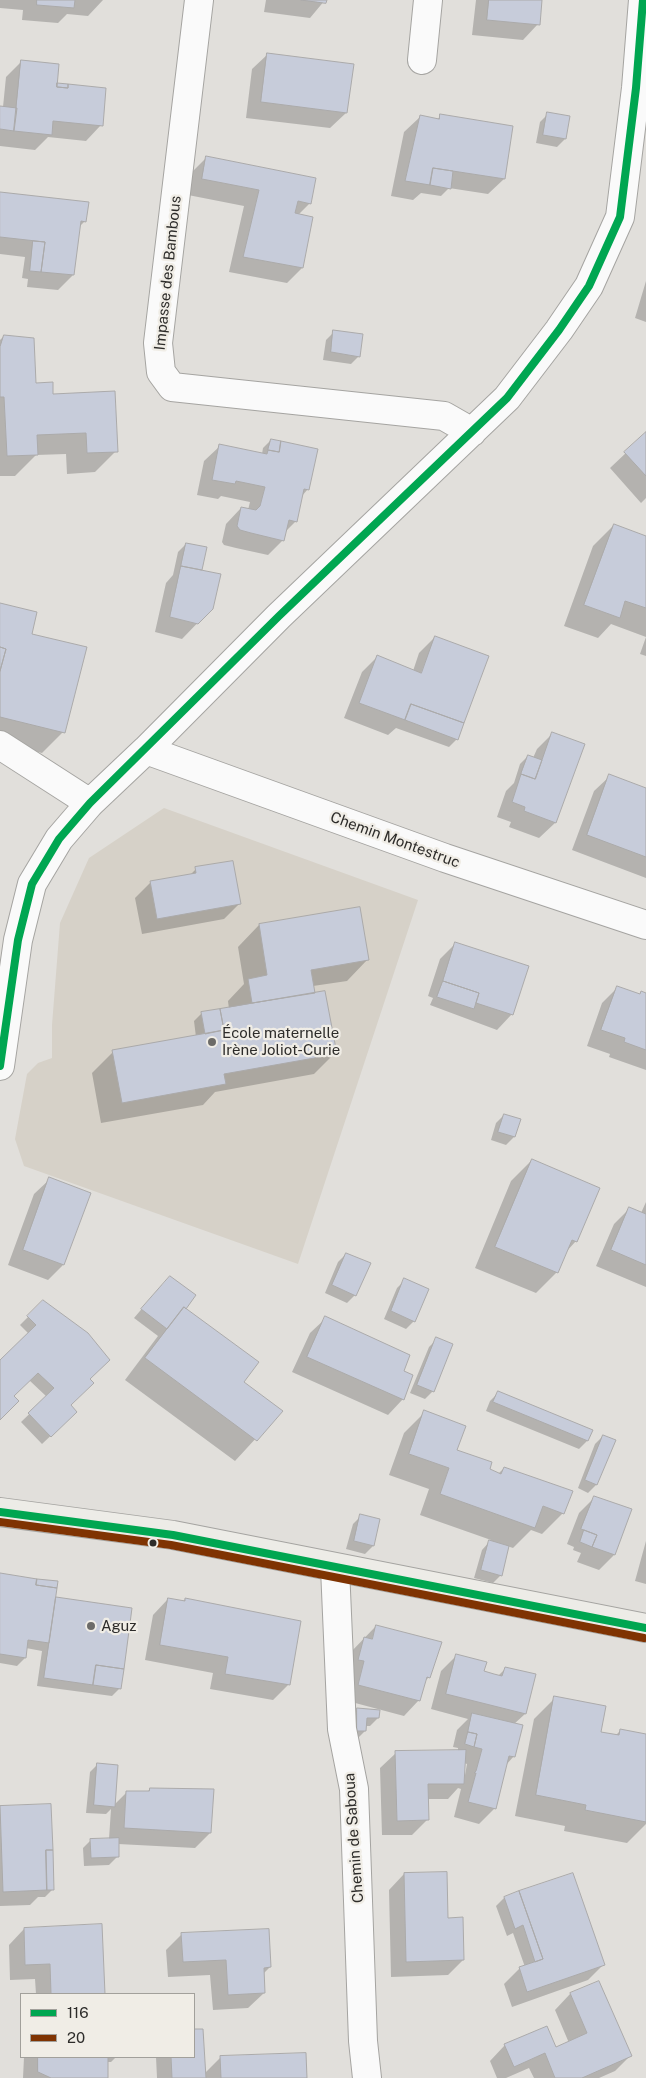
<!DOCTYPE html>
<html>
<head>
<meta charset="utf-8">
<style>
  body { margin:0 }
  #map { position:relative; width:646px; height:2078px; overflow:hidden; background:#e1dfdb; font-family:"Public Sans",sans-serif }
  canvas { display:block }
  .legend { position:absolute; left:20px; top:1993px; width:175px; height:65px; box-sizing:border-box; background:#f0ede6; border:1px solid #a2a09b; margin:0; padding:6px 9px; list-style:none; font-size:15px; color:#2d2c2a }
  .legend li { display:flex; align-items:center; gap:10px; height:25px }
  .legend b { width:25px; border:1px solid #a2a09b }
</style>
</head>
<body>
<div id="map">
<canvas width="646" height="2078"></canvas>
<ul class="legend">
<li><b style="height:6px;background:#00a651"></b>116</li>
<li><b style="height:6px;background:#7f3302"></b>20</li>
</ul>
</div>
<script>
const ctx = document.querySelector('canvas').getContext('2d');
ctx.lineJoin = 'round';
function fillPath(path, color) { ctx.fillStyle = color; ctx.fill(path, 'evenodd'); }
function strokePath(path, color, width, dash) { ctx.strokeStyle = color; ctx.lineWidth = width; ctx.lineCap = dash ? 'butt' : 'round'; ctx.setLineDash(dash || []); ctx.stroke(path); }
function drawText(font, color, halo, rows, align = 'center') {
  ctx.font = font + ' "Public Sans",sans-serif'; ctx.lineWidth = 4.5; ctx.setLineDash([]); ctx.textBaseline = 'middle'; ctx.strokeStyle = halo; ctx.fillStyle = color; for (const [text, x, y, turn = 0] of rows) {
    ctx.save(); ctx.translate(x, y); ctx.rotate((+turn || 0) * Math.PI / 180); ctx.textAlign = isNaN(turn) ? turn : align; if (halo) ctx.strokeText(text, 0, 0); ctx.fillText(text, 0, 0); ctx.restore();
  }
}
fillPath(new Path2D(`
  M164,808L418,900L298,1264L24,1166L15,1139L27,1074L38,1063L52,1058V1025L60,923L89,858Z`), '#d6d1c8');
fillPath(new Path2D(`
  M0,0H103L88,16L67,14L58,23L22,20L23,10L0,8Z
  M266,0H325L310,18L264,12Z
  M476,0H541L538,24L523,40L472,35Z
  M268,54L352,65L346,113L330,128L246,118L252,69Z
  M22,61L101,125L86,141L48,137L35,150L0,146V107H3L6,77Z
  M548,114L565,139L557,147L536,143L540,122Z
  M441,115L512,127L504,179L488,194L449,188L441,196L421,193L413,200L391,196L404,132L420,117L437,120Z
  M206,158L310,203L298,215L302,268L287,283L229,272L244,206L188,195L191,173Z
  M0,193L85,221L79,227L73,275L58,290L27,287L28,279L22,278L25,257L0,254Z
  M646,281V322L635,318Z
  M334,332L359,356L351,364L323,360L326,340Z
  M4,336L35,384L52,395L116,451L95,472L67,474L66,454L36,455L15,476H0V340Z
  M646,434V498L641,503L610,468Z
  M271,440L308,489L301,497L296,521L285,532L283,540L268,555L236,548L224,545L222,542L226,524L241,508L248,510L250,502L221,496L218,499L197,495L204,461L220,446L262,454L263,448Z
  M614,525L646,537V637L611,624L598,638L564,626L593,546Z
  M186,544L205,548L201,571L212,608L182,639L155,632L166,583L173,575L178,552Z
  M0,604L31,635L63,732L42,753L0,743Z
  M435,637L457,739L449,747L396,728L388,735L344,718L362,672L377,657L413,671L419,653Z
  M646,637V656L640,654Z
  M552,734L583,745L555,823L539,838L509,827L511,822L497,817L506,791L514,783L520,764L528,756L533,758L537,749Z
  M610,776L646,789V878L572,850L594,791Z
  M196,869L239,904L224,919L142,934L135,898L151,882L190,875Z
  M359,908L368,959L347,981L313,986L335,1053L314,1074L215,1092L203,1105L101,1123L92,1073L113,1052L196,1037L194,1021L202,1013L229,1009L228,1001L244,984L238,947L259,925Z
  M456,943L512,1014L497,1030L430,1005L433,998L428,996L440,959Z
  M617,988L639,995L642,992L646,994V1070L609,1057L610,1054L587,1046L602,1003Z
  M504,1115L514,1137L506,1145L491,1140L496,1123Z
  M532,1160L576,1241L566,1252L557,1272L536,1293L475,1268L511,1181Z
  M50,1179L89,1194L63,1265L48,1280L8,1265L34,1194Z
  M646,1202V1287L596,1266L614,1224L629,1209L641,1213Z
  M346,1254L355,1295L347,1303L325,1293L338,1262Z
  M405,1280L414,1321L406,1329L384,1319L397,1288Z
  M162,1285L195,1295L184,1309L242,1383L281,1411L235,1461L125,1380L158,1336L134,1318Z
  M43,1302L88,1379L70,1405L76,1412L42,1444L21,1422L47,1397L29,1380L12,1396L0,1419V1361L29,1334L20,1325Z
  M326,1318L403,1399L388,1415L292,1372L310,1333Z
  M437,1339L452,1344L433,1391L425,1399L410,1393L429,1347Z
  M498,1393L591,1430L587,1441L579,1449L486,1411L490,1401Z
  M425,1412L456,1450L498,1474L504,1468L563,1513L542,1534L531,1530L513,1548L507,1546L501,1575L493,1583L474,1578L482,1550L491,1540L420,1515L429,1489L389,1475L404,1433Z
  M603,1436L596,1485L588,1493L578,1488L595,1444Z
  M595,1497L614,1555L599,1570L577,1562L581,1553L573,1550L574,1547L567,1544L579,1513Z
  M361,1516L373,1546L365,1554L346,1549L353,1524Z
  M646,1541V1584L635,1581Z
  M0,1574L54,1598L131,1609L120,1688L112,1696L37,1686L42,1651L26,1648L25,1658L17,1666L0,1663Z
  M168,1599L183,1601L185,1599L288,1685L273,1700L210,1689L213,1673L145,1660L153,1615Z
  M376,1626L429,1677L424,1682L419,1700L404,1716L344,1700L349,1654Z
  M456,1656L483,1672L498,1676L506,1668L535,1675L525,1714L514,1724V1756L506,1765L495,1808L479,1824L454,1817L461,1789L458,1788L448,1799H427L428,1819L412,1835H382L380,1768L396,1753L458,1751V1748L453,1747L457,1730L468,1719L431,1709L441,1671ZM464,1763L467,1764L465,1775H463Z
  M555,1698L600,1733L615,1736L620,1731L646,1742V1824L627,1843L564,1831L565,1826L515,1816L534,1719Z
  M358,1709L378,1718L370,1726H365V1731L357,1739L350,1717Z
  M98,1764L114,1805L127,1792L146,1793L150,1789L210,1833L195,1848L118,1844L117,1857L109,1865L84,1866L83,1848L91,1840L109,1839L111,1809L106,1814L86,1813L90,1772Z
  M50,1806L53,1889L45,1897H38L30,1905L0,1906V1808Z
  M404,1874L447,1919L463,1960L448,1975L391,1977L389,1890Z
  M504,1898L604,1964L588,1980L512,2007L504,1984L520,1968L525,1967L513,1933L507,1936L496,1906Z
  M101,1925L104,1994H36L35,1979L10,1980L9,1945L24,1929Z
  M182,1934L270,1967L263,1974L264,1993L248,2008L213,2010L210,1975L168,1977L166,1950Z
  M598,1983L630,2056L615,2071L599,2078H534L529,2068L506,2078H497L490,2061L505,2045L555,2049L569,2043L555,2010L570,1994Z
  M202,2030L204,2074L221,2057L306,2078H157L156,2057H194V2031Z
  M24,2057H116L111,2062H107V2078H23Z`), '#0003');
const building = new Path2D(`
  M37,0H75L74,8L37,5Z
  M301,0H327L326,3Z
  M489,0H542L540,25L487,20Z
  M267,53L354,64L347,113L261,102Z
  M21,60L59,64L57,87L68,88V84L106,88L103,126L53,121L52,135L14,131Z
  M57,83L68,84V88L57,87Z
  M0,106L17,108L14,131L0,129Z
  M547,112L570,116L566,139L543,135Z
  M440,114L513,126L505,179L433,168L430,185L405,181L420,115L439,119Z
  M206,156L316,178L311,204L298,201L295,213L313,217L303,268L243,257L259,190L202,179Z
  M433,168L453,171L451,189L430,185Z
  M0,192L89,202L86,222L81,221L74,275L41,272L45,242L0,237Z
  M33,241L45,242L41,272L30,271Z
  M333,330L363,334L360,357L331,352Z
  M4,335L34,338L36,383L53,382V394L115,391L118,452L87,453L86,433L37,435L38,455L7,456L4,397H0V347Z
  M646,432V476L624,452Z
  M271,439L281,441L279,452L268,450Z
  M281,441L318,449L309,490L304,489L297,522L289,520L284,541L251,533L240,530L237,526L241,507L256,510L260,506L265,487L236,481L235,484L212,480L219,444L267,454L268,450L279,452Z
  M614,524L646,536V608L625,601L620,618L584,605Z
  M186,543L207,547L202,570L181,566Z
  M181,566L221,574L213,609L198,624L170,617Z
  M0,603L37,612L32,634L87,647L65,733L0,717V671L6,649L0,647Z
  M435,636L489,656L464,723L411,704L405,720L359,703L377,655L421,673Z
  M0,647L6,649L0,671Z
  M411,704L464,723L458,740L405,720Z
  M552,732L585,744L556,823L524,811L525,807L512,802L521,774L535,779Z
  M528,755L542,760L535,779L521,774Z
  M609,774L646,788V857L587,835Z
  M233,861L241,904L157,919L150,881L196,873L195,867Z
  M360,907L369,960L311,970L315,993L252,1003L248,979L267,975L259,924Z
  M455,942L529,966L513,1015L476,1003L479,993L443,981Z
  M443,981L479,993L474,1009L437,997Z
  M617,986L640,994L641,991L646,993V1050L624,1042L625,1038L601,1030Z
  M325,991L337,1054L224,1074L226,1084L122,1103L112,1050L224,1030L220,1009Z
  M220,1009L224,1030L205,1034L201,1012Z
  M504,1114L521,1119L515,1137L498,1132Z
  M532,1159L600,1188L577,1242L572,1240L558,1273L495,1247Z
  M49,1177L91,1193L64,1265L23,1250Z
  M629,1207L646,1214V1265L611,1250Z
  M346,1253L371,1263L356,1296L332,1285Z
  M170,1276L196,1295L186,1309L184,1307L167,1329L141,1309Z
  M404,1278L429,1289L415,1322L391,1311Z
  M43,1300L88,1333L110,1360L90,1379L94,1383L71,1405L77,1412L51,1437L28,1413L54,1388L38,1373L14,1396L19,1401L0,1420V1360L36,1325L27,1316Z
  M184,1307L259,1362L244,1382L283,1411L257,1441L145,1358Z
  M325,1316L410,1355L404,1371L413,1375L404,1400L307,1357Z
  M436,1337L453,1344L434,1392L417,1385Z
  M498,1391L593,1430L588,1441L493,1402Z
  M424,1410L466,1426L457,1450L492,1462L490,1469L501,1474L504,1467L573,1491L564,1514L543,1506L535,1528L440,1494L449,1468L409,1454Z
  M603,1435L616,1440L597,1485L585,1480Z
  M594,1496L632,1509L615,1555L592,1547L597,1535L581,1529Z
  M360,1514L380,1519L374,1546L354,1541Z
  M584,1530L597,1535L592,1547L580,1542Z
  M489,1540L509,1546L502,1576L481,1570Z
  M0,1573L37,1579L36,1585L57,1588L49,1643L28,1640L26,1658L0,1654Z
  M37,1579L58,1581L57,1588L36,1585Z
  M56,1597L132,1608L124,1669L96,1665L93,1685L44,1678Z
  M168,1598L185,1601V1598L301,1621L290,1685L225,1674L228,1657L160,1645Z
  M376,1625L442,1642L430,1678L427,1677L420,1701L358,1685L364,1661L358,1660L364,1637L372,1639Z
  M456,1654L487,1662L484,1671L494,1674L502,1676L505,1667L536,1674L526,1714L446,1694Z
  M96,1665L124,1669L121,1689L93,1685Z
  M554,1696L606,1706L601,1732L619,1735L620,1729L646,1734V1822L585,1810L586,1805L536,1795Z
  M357,1708L380,1710L379,1718H367L366,1731H357Z
  M472,1713L523,1725L515,1757L509,1756L496,1809L468,1802L476,1773H474L476,1771L482,1749L474,1747L477,1734L468,1732Z
  M468,1732L477,1734L474,1747L465,1744Z
  M466,1750L464,1784H428L429,1820L397,1821L395,1751Z
  M97,1763L118,1765L115,1807L94,1805Z
  M150,1788L214,1789L211,1833L124,1828L126,1791H149Z
  M51,1804L53,1850H46L47,1890L3,1892L0,1806Z
  M119,1838V1857L91,1858L90,1839Z
  M46,1850H53L54,1890H47Z
  M447,1872L448,1918L463,1917L464,1960L406,1962L404,1873Z
  M573,1873L605,1965L527,1992L519,1967L543,1959L519,1891Z
  M519,1891L543,1959L535,1962L523,1925L515,1929L504,1897Z
  M102,1924L105,1994H51L50,1964L25,1965L24,1928Z
  M269,1929L271,1967L264,1968L265,1993L228,1995L226,1960L183,1962L181,1933Z
  M599,1981L632,2056L582,2078H555L545,2053L514,2067L504,2044L547,2026L556,2047L587,2033L570,1993Z
  M194,2029H203L206,2078H172L171,2057H194Z
  M306,2053L307,2078H221L220,2056Z
  M38,2057H108V2078H51L38,2072Z`);
fillPath(building, '#c7ccda');
strokePath(building, '#abaaaa', 1);
const street = new Path2D(`
  M199,0L158,343L161,372L172,387L444,416L472,432
  M422,60L428,0
  M0,745L90,803
  M146,750L445,858L646,925
  M0,1066L18,940L32,884L59,839L90,803L146,750L279,616L507,398L559,330L589,286L620,217L636,88L643,0
  M335,1568L342,1729L354,1789L363,2041L367,2078`);
const secondary = new Path2D(`
  M0,1512L173,1535L646,1628`);
strokePath(street, '#a5a4a1', 30);
strokePath(secondary, '#a5a4a1', 30);
strokePath(street, '#fafafa', 28);
strokePath(secondary, '#edece7', 28);
strokePath(new Path2D(`
  M0,1066L18,940L32,884L59,839L90,803L279,616L507,398L559,330L589,286L620,217L636,88L643,0
  M0,1512L173,1535L646,1628`), '#00a651', 8);
strokePath(new Path2D(`
  M0,1522L171,1545L644,1638`), '#7f3302', 8);
for (const [x, y, r, color] of [
  [212,1042,5,"#6c6b68"],
  [153,1543,4.5,"#2d2c2a"],
  [91,1626,5,"#6c6b68"]
]) { const dot = new Path2D(); dot.arc(x, y, r, 0, 2 * Math.PI); ctx.fillStyle = color; ctx.fill(dot); strokePath(dot, '#f0ede6', 2); }
drawText('15px', '#2d2c2a', '#f0ede6', [
  ["Impasse des Bambous",168,273,-84],
  ["Chemin Montestruc",395,840,20],
  ["Chemin de Saboua",354,1838,-94]
]);
drawText('15px', '#2d2c2a', '#f0ede6', [
  ["École maternelle",222,1033],
  ["Irène Joliot-Curie",222,1050],
  ["Aguz",101,1626]
], 'left');
</script>
</body>
</html>
